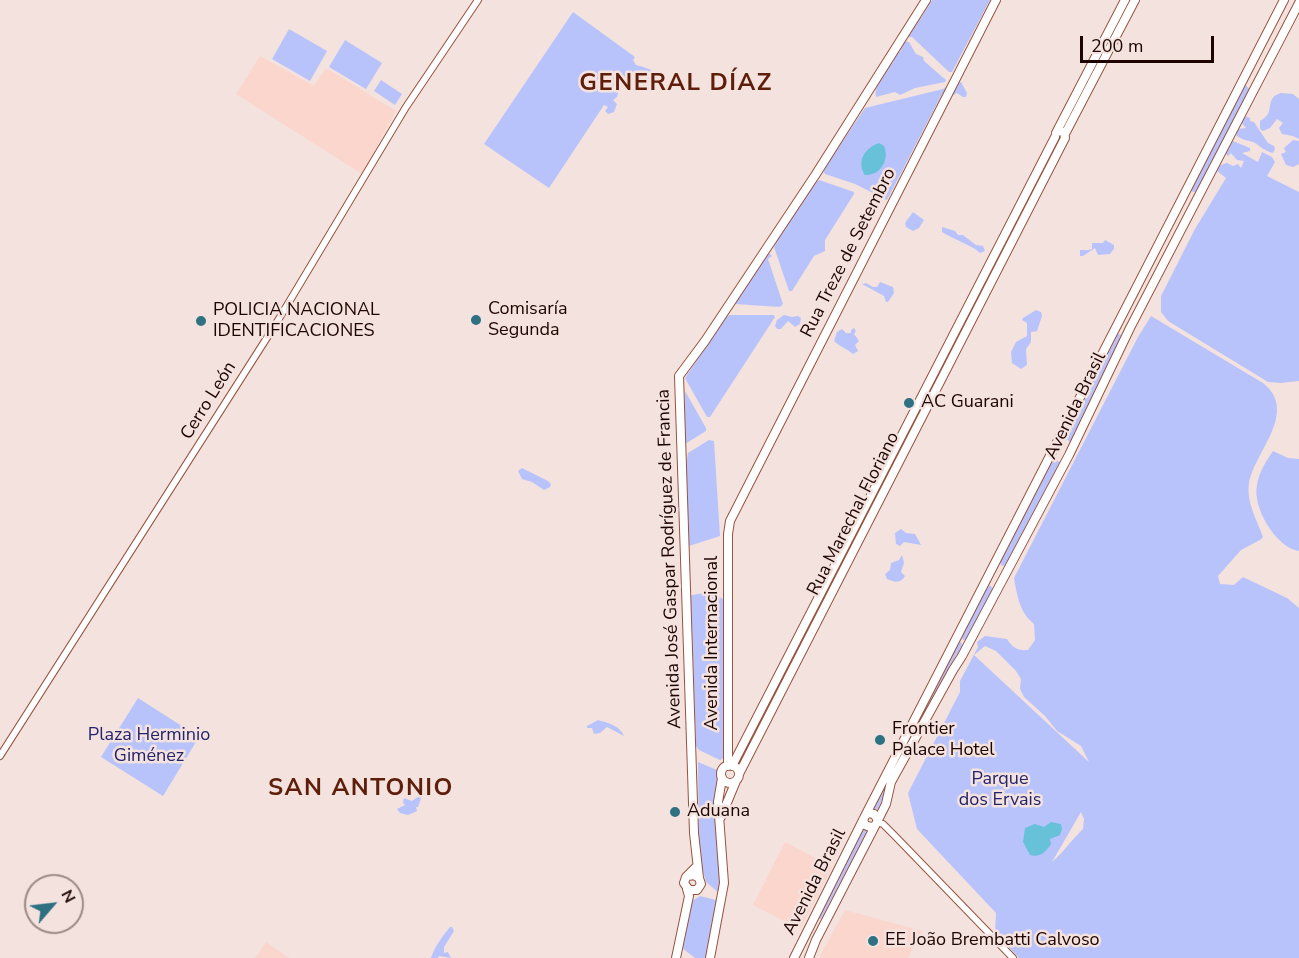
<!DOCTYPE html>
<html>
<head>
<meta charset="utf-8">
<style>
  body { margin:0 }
  #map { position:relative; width:1299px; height:958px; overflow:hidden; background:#f3e2de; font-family:"Nunito Sans",sans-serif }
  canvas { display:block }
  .north { position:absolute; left:24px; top:874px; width:60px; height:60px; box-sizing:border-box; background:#f3e2de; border:2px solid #9e8986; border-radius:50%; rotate:62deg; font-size:16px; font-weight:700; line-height:24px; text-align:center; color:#1e0401 }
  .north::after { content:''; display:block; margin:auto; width:21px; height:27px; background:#2d7182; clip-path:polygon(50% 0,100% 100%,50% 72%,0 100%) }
  .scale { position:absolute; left:1080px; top:36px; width:134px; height:27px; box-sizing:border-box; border:3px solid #1e0401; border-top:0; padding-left:8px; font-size:18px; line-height:21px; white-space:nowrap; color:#1e0401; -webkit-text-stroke:4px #f3e2de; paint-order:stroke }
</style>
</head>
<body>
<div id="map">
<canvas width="1299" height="958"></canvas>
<div class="north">N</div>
<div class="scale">200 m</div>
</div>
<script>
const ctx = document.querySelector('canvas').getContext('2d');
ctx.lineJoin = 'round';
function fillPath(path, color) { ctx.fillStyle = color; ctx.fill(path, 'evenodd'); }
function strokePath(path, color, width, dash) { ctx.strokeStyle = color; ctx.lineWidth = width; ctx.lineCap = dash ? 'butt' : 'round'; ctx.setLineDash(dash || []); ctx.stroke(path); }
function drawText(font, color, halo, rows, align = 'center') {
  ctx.font = font + ' "Nunito Sans",sans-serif'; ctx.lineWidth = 5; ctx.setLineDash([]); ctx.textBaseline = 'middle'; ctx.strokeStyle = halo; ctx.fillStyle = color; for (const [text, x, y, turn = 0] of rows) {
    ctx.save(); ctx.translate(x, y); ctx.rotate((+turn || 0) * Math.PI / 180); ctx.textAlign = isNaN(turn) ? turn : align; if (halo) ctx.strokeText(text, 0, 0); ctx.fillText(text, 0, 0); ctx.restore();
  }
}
fillPath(new Path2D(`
  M260,56L314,86L326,68L396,111L362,174L236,94Z
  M785,842L832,867L800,929L753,905Z
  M845,910L922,931L908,958H819Z
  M266,942L289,958H255Z`), '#fbd6cc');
fillPath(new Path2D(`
  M932,0H990L952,72H949L912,37H908L907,34L914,25L916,26L917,17L921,18Z
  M573,12L635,57L633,60L636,65C645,67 659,72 664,80L662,83C659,82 656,82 653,81C641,76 635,65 623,78L624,82L620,86L617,97L613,100L617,104L614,112L608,114L605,111L608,107L604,105L549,188L484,144Z
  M289,29L327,51L310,81L272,59Z
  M345,40L382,63L366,89L329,67Z
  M904,41L909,42L916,54L923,57L924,61L946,80L945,82L915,88L900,95L895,92L876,97C874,83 884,73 894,61L891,56L894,52H900L901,49L899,48Z
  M381,80L402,94L395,105L374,91Z
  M961,82L967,93L966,97H963L957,93L949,98L942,94L887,200L855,184L825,174L823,170L828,164L826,160L838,144L840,145L865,108L943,89L949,85Z
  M1245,85L1250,89L1197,192H1193L1190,188L1242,86Z
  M1281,93L1293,94L1299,99V139L1293,136L1282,134L1279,128L1283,123L1277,119L1270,128L1263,131L1260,129V121C1263,119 1266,117 1268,114C1272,104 1268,97 1281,93Z
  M1245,116L1250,118V121L1254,122L1268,143L1274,146L1275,149L1273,153C1265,151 1261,147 1255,143C1249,140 1243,141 1236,135L1238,129L1246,128L1240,121Z
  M1293,140L1299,141V164L1293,167L1286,165L1281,154L1286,152L1284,148Z
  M1233,141L1250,148V151L1242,153L1258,162L1262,152L1272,157L1275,162L1267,176L1299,192V381L1281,383L1268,382L1168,321L1161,312V296L1195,229L1226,178L1217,171L1218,166L1227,163L1233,166L1238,164L1241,168L1244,161L1237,160L1231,153L1228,156L1225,153L1226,148Z
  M819,180L854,192V194L825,240V251L814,256L792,291H789L774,247L778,239L775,236L791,219L812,183L814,184Z
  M913,212L924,220L919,228L913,231L906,227L905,223Z
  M942,227L955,231L958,235H963L976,245L983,246L985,251L980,253C972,245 952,239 942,232Z
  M1105,240L1114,245V249L1110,254L1098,255L1095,248L1083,256H1080V250H1089L1092,249V243H1103Z
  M768,252L772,256L768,259L783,304L780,307L735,304V302Z
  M880,282L893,287L894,293L888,302H886L884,296L862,284L866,283L873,287H877Z
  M1036,310L1041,312L1042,316L1037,331L1031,332V342L1026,349L1027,365L1021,369L1012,363L1011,352L1016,342L1027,336V323L1022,320L1023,318Z
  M730,315H774L775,317L710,417H707L685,378L726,317Z
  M784,315L792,317L798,316L801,318L800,324L795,327L788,321L781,329H777L775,326L777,320Z
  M1151,316L1263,383C1299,412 1255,451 1249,483C1246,502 1257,520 1263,537L1260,540L1241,550L1218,576L1220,584L1234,585L1243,577L1287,598L1299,608V958H1019L995,932L996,913L917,829L908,793L960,692V681L978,647L977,642L985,636L1007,639C1012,647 1017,651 1028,650L1035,640L1034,624C1020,613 1017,596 1014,578L1138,337ZM985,646L996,651L1016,671L1021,679L1020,689L1024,697L1045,716L1057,731L1081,746L1089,762L974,655ZM1081,812L1084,819L1083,829C1072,839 1064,852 1052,862Z
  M854,328L856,331L854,334L859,341L855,345L858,351L853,354C847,349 839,346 834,341L837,332L842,329L846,333H851V330Z
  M1118,334L1125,336L1071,444L1068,440L1065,439Z
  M685,391L706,428V431L685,444Z
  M709,440L714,441L720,536L689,546L687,477L684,475L683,468L686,465L688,453Z
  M1273,451L1288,458L1299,459V551C1276,548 1252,507 1257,485C1259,472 1266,461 1273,451Z
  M1053,459L1060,462L1006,565L1002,566L999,561L1041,483L1042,475H1045Z
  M522,468L548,481L551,484L550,487L544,490L532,482L522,479L518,471Z
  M901,529L906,533L915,534L921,545L904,542L900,546L896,544L895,533Z
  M902,555L904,563L901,572L905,576C900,584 894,582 887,579L885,574L890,570L891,563L899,560Z
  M989,585L994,589L968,639L963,640L961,636L986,586Z
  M710,592L725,600L724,758L720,760L699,750L696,746L692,624H690L686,596Z
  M958,641L961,642L963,647L956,655L885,793L878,809L874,810L872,808Z
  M799,642L802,643L739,764L738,763Z
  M138,698L199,737L163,796L101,757Z
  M598,720C609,723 620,726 624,736L607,727L600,733L594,734L592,728H587V726Z
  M698,762L717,770L719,772L716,793L720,888L718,892L706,882L699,857Z
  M423,789H427L428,793L422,796L418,807H416L417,811L408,815L400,813L397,809L405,805L403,803L404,798L412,801L422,794Z
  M861,825L866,829V833L821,919L814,916Z
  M700,896L716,900L718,903L708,955L704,958H695L682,948L692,901Z
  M450,927H452L454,931L444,947V953L448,952L451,958L439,956L438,958H431C434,947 443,936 450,927Z`), '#b9c3fb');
fillPath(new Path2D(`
  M879,143L884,146C890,160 880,176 865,175C856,161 865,148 879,143Z
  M1051,822L1061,824L1062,829L1060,835L1050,839L1051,844C1046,852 1040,858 1030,855L1023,842L1025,828L1035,824L1044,827Z`), '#66c1d9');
const minor = new Path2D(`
  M0,756L277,322L406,107L478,0
  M877,822L883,824L895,836L1013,958`);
const major = new Path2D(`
  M1056,133L1125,0
  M1065,134L1135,0
  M721 774a9 9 0 1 1 18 0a9 9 0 1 1-18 0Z
  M728,766V534L730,521L996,0
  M732,766L1055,137
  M739,774L1065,138L1064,132L1058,131
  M866,814L1284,0
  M721,817L736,781
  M878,820L886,804L891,782L953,670L962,656L1069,455L1130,328L1299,3
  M688,876L694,875L699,878L701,884L697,890H689L684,883L686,877L696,867
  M699,878L694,833L679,376L705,341L816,174L926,0
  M676,958L689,896L687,889
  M710,958L724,883L718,802L722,778
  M794,958L865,816L868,813L874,814L878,820L875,826L870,827L865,825L863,820
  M809,958L816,940L875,826`);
strokePath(minor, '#98523e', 8);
strokePath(major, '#98523e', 10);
strokePath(minor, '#fff', 6);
strokePath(major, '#fff', 8);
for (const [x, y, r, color] of [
  [476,320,6,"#2d7182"],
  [201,321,6,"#2d7182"],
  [909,403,6,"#2d7182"],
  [880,740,6,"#2d7182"],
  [675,812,6,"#2d7182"],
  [873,941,6,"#2d7182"]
]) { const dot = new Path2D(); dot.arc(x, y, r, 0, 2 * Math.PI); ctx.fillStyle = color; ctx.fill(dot); strokePath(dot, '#f3e2de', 2); }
drawText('18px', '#1e0401', '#f3e2de', [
  ["Rua Treze de Setembro",849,253,-63],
  ["Cerro León",209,401,-58],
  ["Avenida Brasil",1076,406,-64],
  ["Rua Marechal Floriano",854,514,-63],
  ["Avenida José Gaspar Rodríguez de Francia",670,559,-92],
  ["Avenida Internacional",713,643,-90],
  ["Avenida Brasil",815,882,-63]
]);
drawText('18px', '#1e0401', '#f3e2de', [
  ["Comisaría",488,310],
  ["Segunda",488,331],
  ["POLICIA NACIONAL",213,311],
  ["IDENTIFICACIONES",213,332],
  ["AC Guarani",921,403],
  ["Frontier",892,730],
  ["Palace Hotel",892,751],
  ["Aduana",687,812],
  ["EE João Brembatti Calvoso",885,941]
], 'left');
drawText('18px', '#23236c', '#f3e2de', [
  ["Plaza Herminio",149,736],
  ["Giménez",149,757],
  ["Parque",1000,780],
  ["dos Ervais",1000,801]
]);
ctx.letterSpacing = '1.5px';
drawText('bold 24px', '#5f1e0a', '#f3e2de', [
  ["GENERAL DÍAZ",676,84],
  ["SAN ANTONIO",361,789]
]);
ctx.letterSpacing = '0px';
</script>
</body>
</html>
